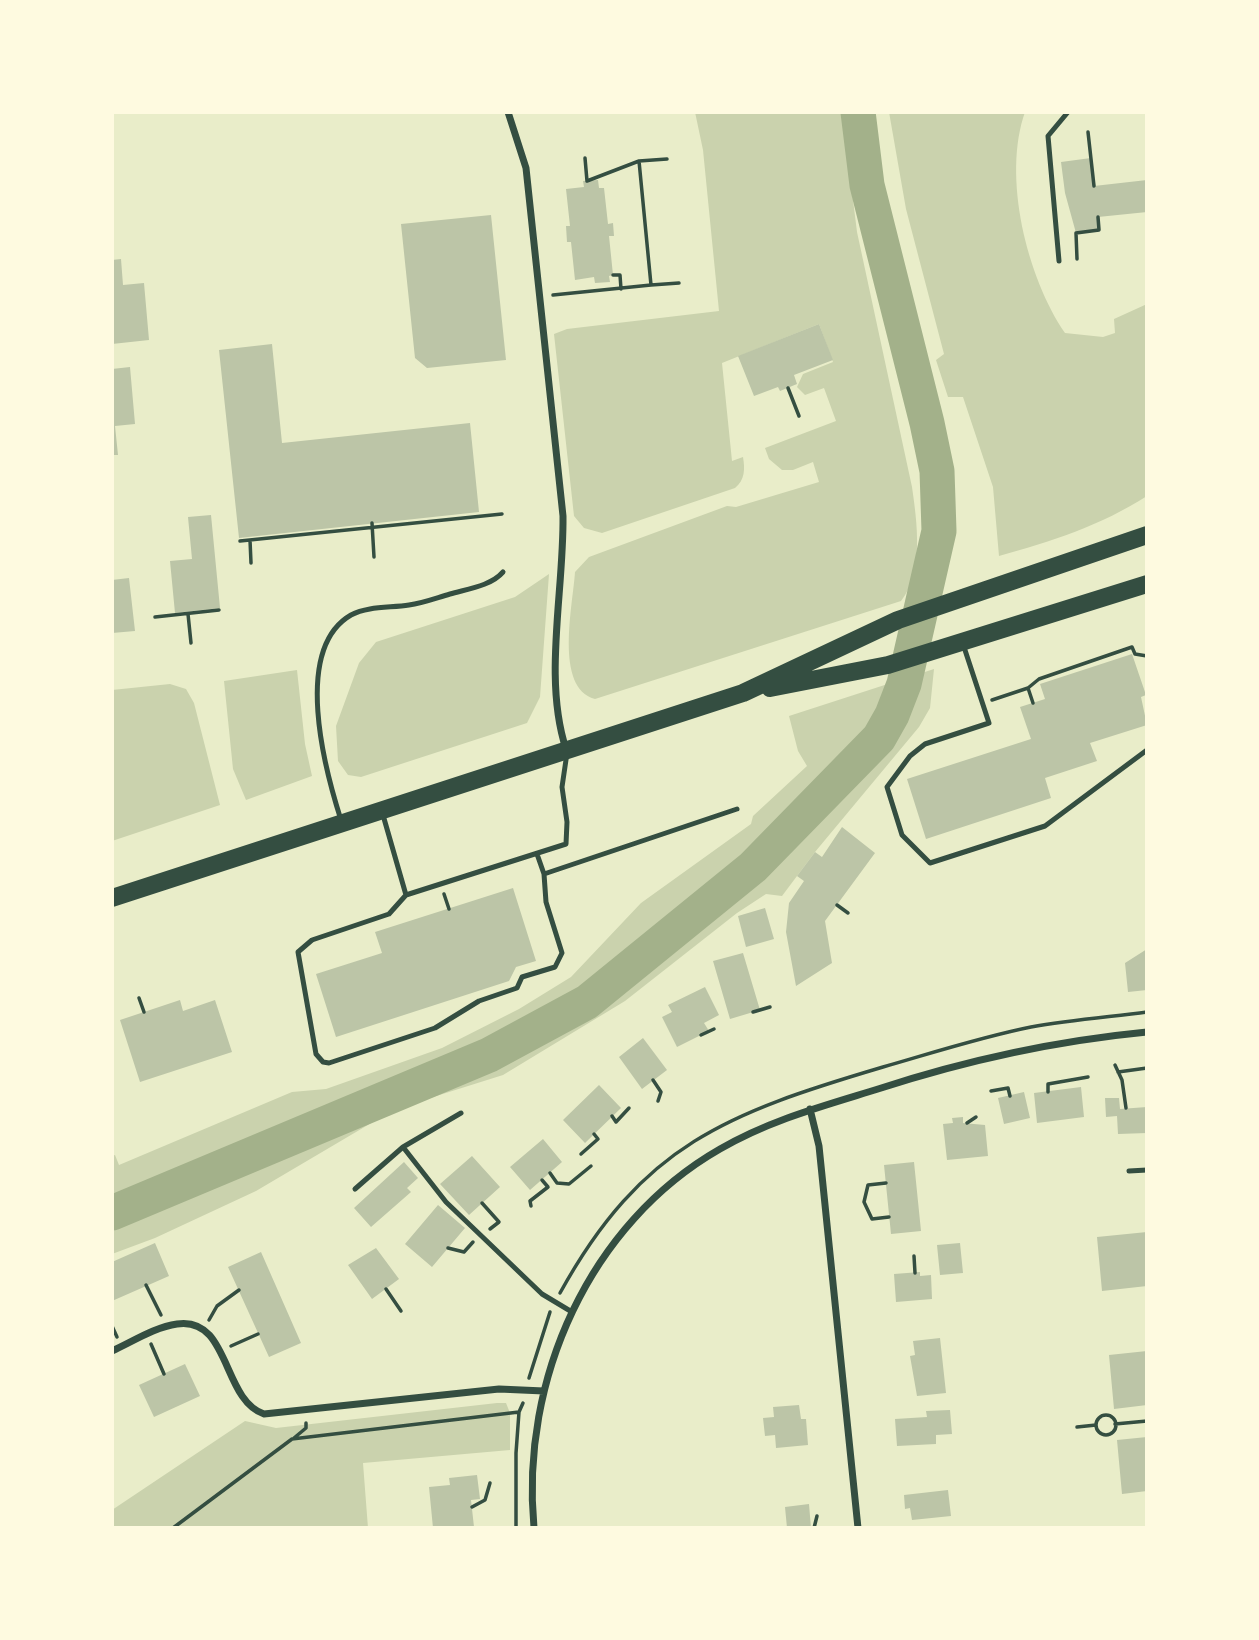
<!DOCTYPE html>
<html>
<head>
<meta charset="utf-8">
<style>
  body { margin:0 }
  #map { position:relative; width:1259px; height:1640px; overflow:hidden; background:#e9edc9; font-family:Helvetica,sans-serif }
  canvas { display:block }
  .frame { position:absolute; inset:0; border:114px solid #fefae0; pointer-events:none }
</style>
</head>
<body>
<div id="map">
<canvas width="1259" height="1640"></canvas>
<div class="frame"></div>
</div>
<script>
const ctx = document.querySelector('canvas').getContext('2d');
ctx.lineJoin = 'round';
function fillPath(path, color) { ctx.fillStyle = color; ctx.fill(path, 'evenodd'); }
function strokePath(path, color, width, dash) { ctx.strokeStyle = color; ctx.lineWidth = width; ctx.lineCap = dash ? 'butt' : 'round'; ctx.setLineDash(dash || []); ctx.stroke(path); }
fillPath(new Path2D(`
  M695,112H842L857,232L912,487C917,522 924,572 901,601L595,699C554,688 573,605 575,572L589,557L727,506L736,507L819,482L813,462L793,470H782L769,459L765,448L836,421L824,388L805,395L797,387L803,374L833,362L819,324L722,363L732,461L743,457C745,469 745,480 735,488L602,533L584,528L574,516L554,334L567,329L719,311L703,150Z
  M889,112H1025C1002,177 1027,277 1065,333L1103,337L1115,333L1114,319L1147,304V496C1102,525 1050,542 999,556L993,487L963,397H948L936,360L944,354L906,209Z
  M549,574L540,697L527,723L361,777L348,775L338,761L336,726L359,663L376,642L515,597Z
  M934,669L930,708L919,727L815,852L782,896L766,894L737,913L625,1001L503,1075L395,1109L256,1191L155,1238L112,1254V1156L115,1155L119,1165L292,1092L326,1089L442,1048L519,1009L571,977L641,903L751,824L753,816L807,766L798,751L789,716Z
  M297,670L305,744L312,776L246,800L233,769L224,681Z
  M170,684L186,689L194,703L220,805L112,841V690Z
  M497,1403H506L510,1413V1450L363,1463L368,1528H112V1510L245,1421L276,1428Z`), '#cad2ad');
strokePath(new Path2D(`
  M112,1213L489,1055L587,1002L753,867L879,738L892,715L904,684L939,531L937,471L927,423L867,185L858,112`), '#a3b18a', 35);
fillPath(new Path2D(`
  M1091,158L1094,186L1147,180V212L1098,217L1099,230L1076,233L1065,193L1061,162Z
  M598,180L599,188H604L608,224L613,223L614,236H609L613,275L609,276L610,282L595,283L594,277L575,280L571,242H567L566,226H570L566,189L584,187L583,181Z
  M491,215L506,360L427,368L415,358L401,224Z
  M121,259L123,285L144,283L149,340L112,344V260Z
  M819,324L833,360L794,375L797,384L780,391L778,387L754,396L738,356Z
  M272,344L282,443L470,423L479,512L239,538L219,350Z
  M130,367L135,424L115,426L118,455H112V369Z
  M211,515L220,608L175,613L170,561L192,559L188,517Z
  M129,578L135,631L112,633V580Z
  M1132,654L1146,695L1141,697L1147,725L1090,743L1097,761L1045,778L1051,798L926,839L907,779L1031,739L1020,707L1045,699L1040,684Z
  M842,827L875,853L825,921L832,963L796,986L786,932L789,903L804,881L797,876L815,852L822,857Z
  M513,888L536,961L516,967L509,981L336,1037L316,974L382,953L375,932Z
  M765,908L774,939L746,947L738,916Z
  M1147,949V990L1128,992L1125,963Z
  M743,953L760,1010L730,1019L713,961Z
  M705,987L719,1015L704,1023L709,1031L677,1047L662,1017L672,1012L668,1005Z
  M180,1000L183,1011L215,1000L232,1052L140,1082L120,1020Z
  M643,1038L667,1070L642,1089L619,1057Z
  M599,1085L621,1108L585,1143L563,1120Z
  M1081,1087L1084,1117L1037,1123L1034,1093Z
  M1024,1092L1030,1118L1004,1124L998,1098Z
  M1105,1098H1119L1120,1109L1147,1107V1133L1118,1134L1117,1116L1106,1117Z
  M963,1117V1123L985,1125L988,1156L947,1160L943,1124L953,1123L952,1118Z
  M543,1139L562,1162L530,1190L510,1167Z
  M472,1156L500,1187L469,1215L440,1184Z
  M404,1162L418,1178L407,1188L411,1192L371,1227L354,1208Z
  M914,1162L921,1231L891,1234L884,1165Z
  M438,1205L465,1228L432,1267L405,1244Z
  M1147,1232V1286L1102,1291L1097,1237Z
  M155,1243L169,1276L112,1301V1262Z
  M960,1243L963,1273L940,1275L937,1245Z
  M376,1248L399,1279L372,1299L348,1265Z
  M261,1252L301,1343L269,1357L228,1267Z
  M920,1272V1276L931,1275L932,1299L896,1302L894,1274Z
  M940,1338L946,1393L917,1396L910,1356L915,1355L913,1341Z
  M1147,1351V1405L1114,1409L1109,1355Z
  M185,1364L200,1396L154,1417L139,1385Z
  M799,1405L801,1419H806L808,1445L776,1448L775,1435L765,1436L763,1418L774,1417L773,1407Z
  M950,1410L952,1434L936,1435V1444L897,1446L895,1419L927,1417L926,1411Z
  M1147,1437V1491L1122,1494L1117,1440Z
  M477,1475L480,1499L471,1500L474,1527L433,1528L429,1487L450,1485L449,1478Z
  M948,1490L951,1516L912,1520L910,1508L905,1509L904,1495Z
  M809,1504L811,1528H787L785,1507Z`), '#bcc5a7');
strokePath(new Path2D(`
  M1088,132L1094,186
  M639,161L667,159
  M1077,259L1076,233L1099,230L1098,217
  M613,275H620L621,289
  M651,285L679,283
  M553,295L651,285L639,161L587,181L585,158
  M788,388L799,416
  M372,523L374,557
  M250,540L251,563
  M240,541L502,514
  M188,614L191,643
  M155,617L219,610
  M1028,688L1039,679L1132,647L1135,654L1147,656
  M992,700L1028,688L1033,703
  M444,894L449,909
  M837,905L848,913
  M139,998L144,1012
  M753,1012L770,1007
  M701,1035L714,1029
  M1115,1065L1122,1080L1126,1108
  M1118,1072L1147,1068
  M653,1080L661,1092L658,1101
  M991,1091L1008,1088L1010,1096
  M1048,1092V1084L1088,1077
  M612,1116L616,1122L629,1108
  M967,1123L976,1117
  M581,1154L598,1139L594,1134
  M550,1173L557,1183L569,1184L591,1166
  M886,1183L868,1185L864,1202L872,1219L889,1217
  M482,1203L499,1222L490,1229
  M531,1206L530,1201L548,1187L542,1180
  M448,1248L464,1252L473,1242
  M914,1256L915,1273
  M146,1285L161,1315
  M386,1289L401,1311
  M560,1293C642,1144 728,1113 883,1067C932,1053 981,1037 1031,1027C1070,1020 1108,1017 1147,1012
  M209,1320L217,1306L239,1290
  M112,1326L117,1337
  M151,1344L164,1374
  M231,1346L258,1334
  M529,1378L550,1312
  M1096 1425a10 10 0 1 1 20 0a10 10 0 1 1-20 0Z
  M1115,1424L1147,1421
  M1077,1427L1096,1425
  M294,1438L306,1428V1423
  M472,1507L485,1500L490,1483
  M173,1528L292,1439L519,1412
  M516,1528V1453L519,1412L523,1403
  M814,1528L817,1516`), '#344e41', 3.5);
strokePath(new Path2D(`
  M1059,261L1048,136L1068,112
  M963,644L989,723L925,744L910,756L887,787L902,835L930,863L1045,826L1147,750
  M383,815L406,895L566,844L567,822L562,787L567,753
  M341,820C325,770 292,649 351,615C368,606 390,608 409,605C423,603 436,598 450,594C467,589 491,586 503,572
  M544,874L737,809
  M406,895L389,914L312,940L298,952L316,1054L323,1062L329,1063L435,1028L479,1001L517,988L522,977L555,967L562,953L546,902L544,874L537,854
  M403,1147L446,1202L542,1294L572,1312
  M1129,1171L1147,1170
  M355,1189L403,1147L461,1113`), '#344e41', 5);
strokePath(new Path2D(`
  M508,112L526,168L563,516C564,591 543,679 566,749
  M810,1109L819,1146L858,1528
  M112,1351C132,1342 155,1327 177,1324C230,1316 222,1400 264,1414L499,1389L544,1391
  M534,1528C520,1380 589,1224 720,1149C770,1120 823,1106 878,1089C967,1060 1054,1041 1147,1032`), '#344e41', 7);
strokePath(new Path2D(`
  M770,688L888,665L1147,584
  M112,898L743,693L898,620L1147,535`), '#344e41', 18);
</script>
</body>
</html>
